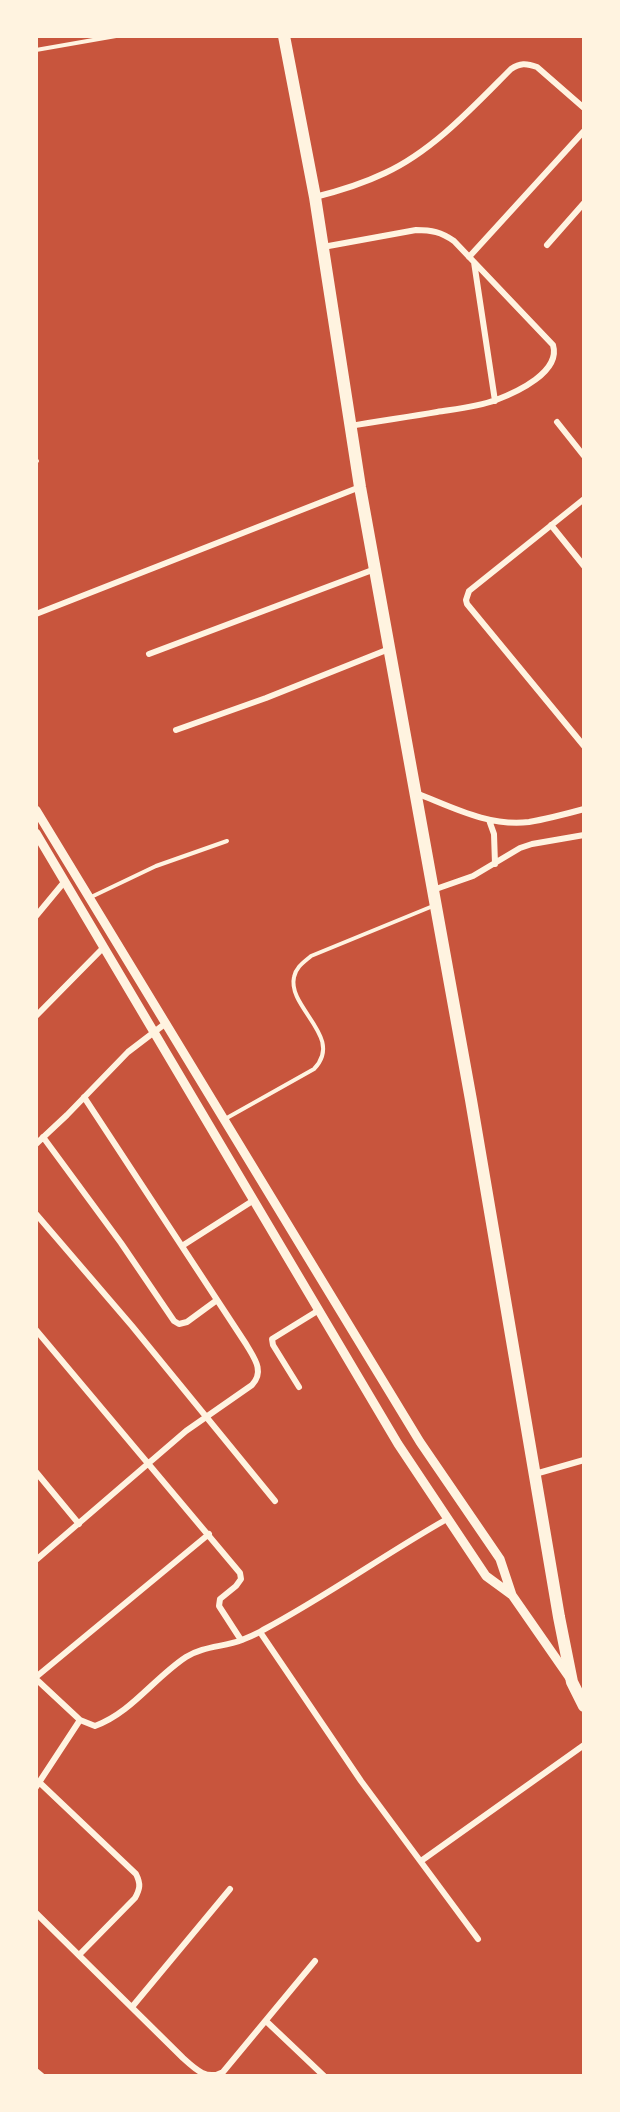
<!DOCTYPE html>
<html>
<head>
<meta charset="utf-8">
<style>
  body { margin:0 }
  #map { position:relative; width:620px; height:2112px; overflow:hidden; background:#c8553d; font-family:Spectral,serif }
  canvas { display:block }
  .frame { position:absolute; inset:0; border:38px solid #fff3e0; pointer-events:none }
</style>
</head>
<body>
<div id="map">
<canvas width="620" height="2112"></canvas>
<div class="frame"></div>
</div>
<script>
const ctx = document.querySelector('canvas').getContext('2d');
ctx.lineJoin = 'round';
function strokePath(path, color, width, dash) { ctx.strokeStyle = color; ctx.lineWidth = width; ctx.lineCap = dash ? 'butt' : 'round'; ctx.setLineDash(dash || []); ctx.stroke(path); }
strokePath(new Path2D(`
  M36,50L116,36
  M36,460L37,461
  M89,898L156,866L227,841
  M225,1119L314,1069C345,1037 287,1008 294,977C296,967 304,962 311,956L433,906`), '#fff3e0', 4);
strokePath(new Path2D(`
  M315,197C339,191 362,184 385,173C433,151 474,106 511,69C520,63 526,63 537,67L584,108
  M547,245L584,203
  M323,247L416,230C432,230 441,232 454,241L553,345C561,372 517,392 496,400C477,407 456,409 437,412C408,417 379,421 350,426
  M469,257L584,131
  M474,262L495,401
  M557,422L584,456
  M584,499L469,591L466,600L467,604L584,746
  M551,525L584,566
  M36,614L360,487
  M149,654L375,569
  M176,730L266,698L389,649
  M416,793C452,807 489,827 529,822C547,819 566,814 584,809
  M489,820L494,834L495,864
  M433,890L473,876L520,848L532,844L584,835
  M36,916L65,881
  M36,1016L104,947
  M43,1137L121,1243L174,1321L179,1324L187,1322L217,1300
  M36,1144L67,1115L128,1052L166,1023
  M36,1214L132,1326L275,1501
  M182,1246L254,1200
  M36,1330L240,1573L241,1579L236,1586L220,1599L219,1606L241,1640
  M299,1387L273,1345L272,1339L319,1310
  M36,1472L79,1524
  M535,1474L584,1460
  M36,1560L186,1431L252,1385C265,1371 254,1358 246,1344L84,1097
  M260,1632L361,1781L478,1939
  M36,1677L209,1534
  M36,1679L80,1720L95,1726C131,1713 154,1678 186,1657C203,1646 224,1647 242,1640C249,1637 257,1634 263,1630C327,1596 385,1554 447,1519
  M39,1782L136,1874C141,1884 140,1889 135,1898L79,1955
  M36,1787L80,1720
  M421,1861L584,1745
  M36,1913L183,2058C195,2069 207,2081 223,2072L315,1961
  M132,2007L230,1889
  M266,2021L324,2076
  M36,2071L42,2076`), '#fff3e0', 6);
strokePath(new Path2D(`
  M36,810L420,1442L500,1559L512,1595L569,1677
  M36,833L398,1444L486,1576L512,1595`), '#fff3e0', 9);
strokePath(new Path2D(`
  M284,36L315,197L360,487L471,1100L559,1617L572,1682L584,1706`), '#fff3e0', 12);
</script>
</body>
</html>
